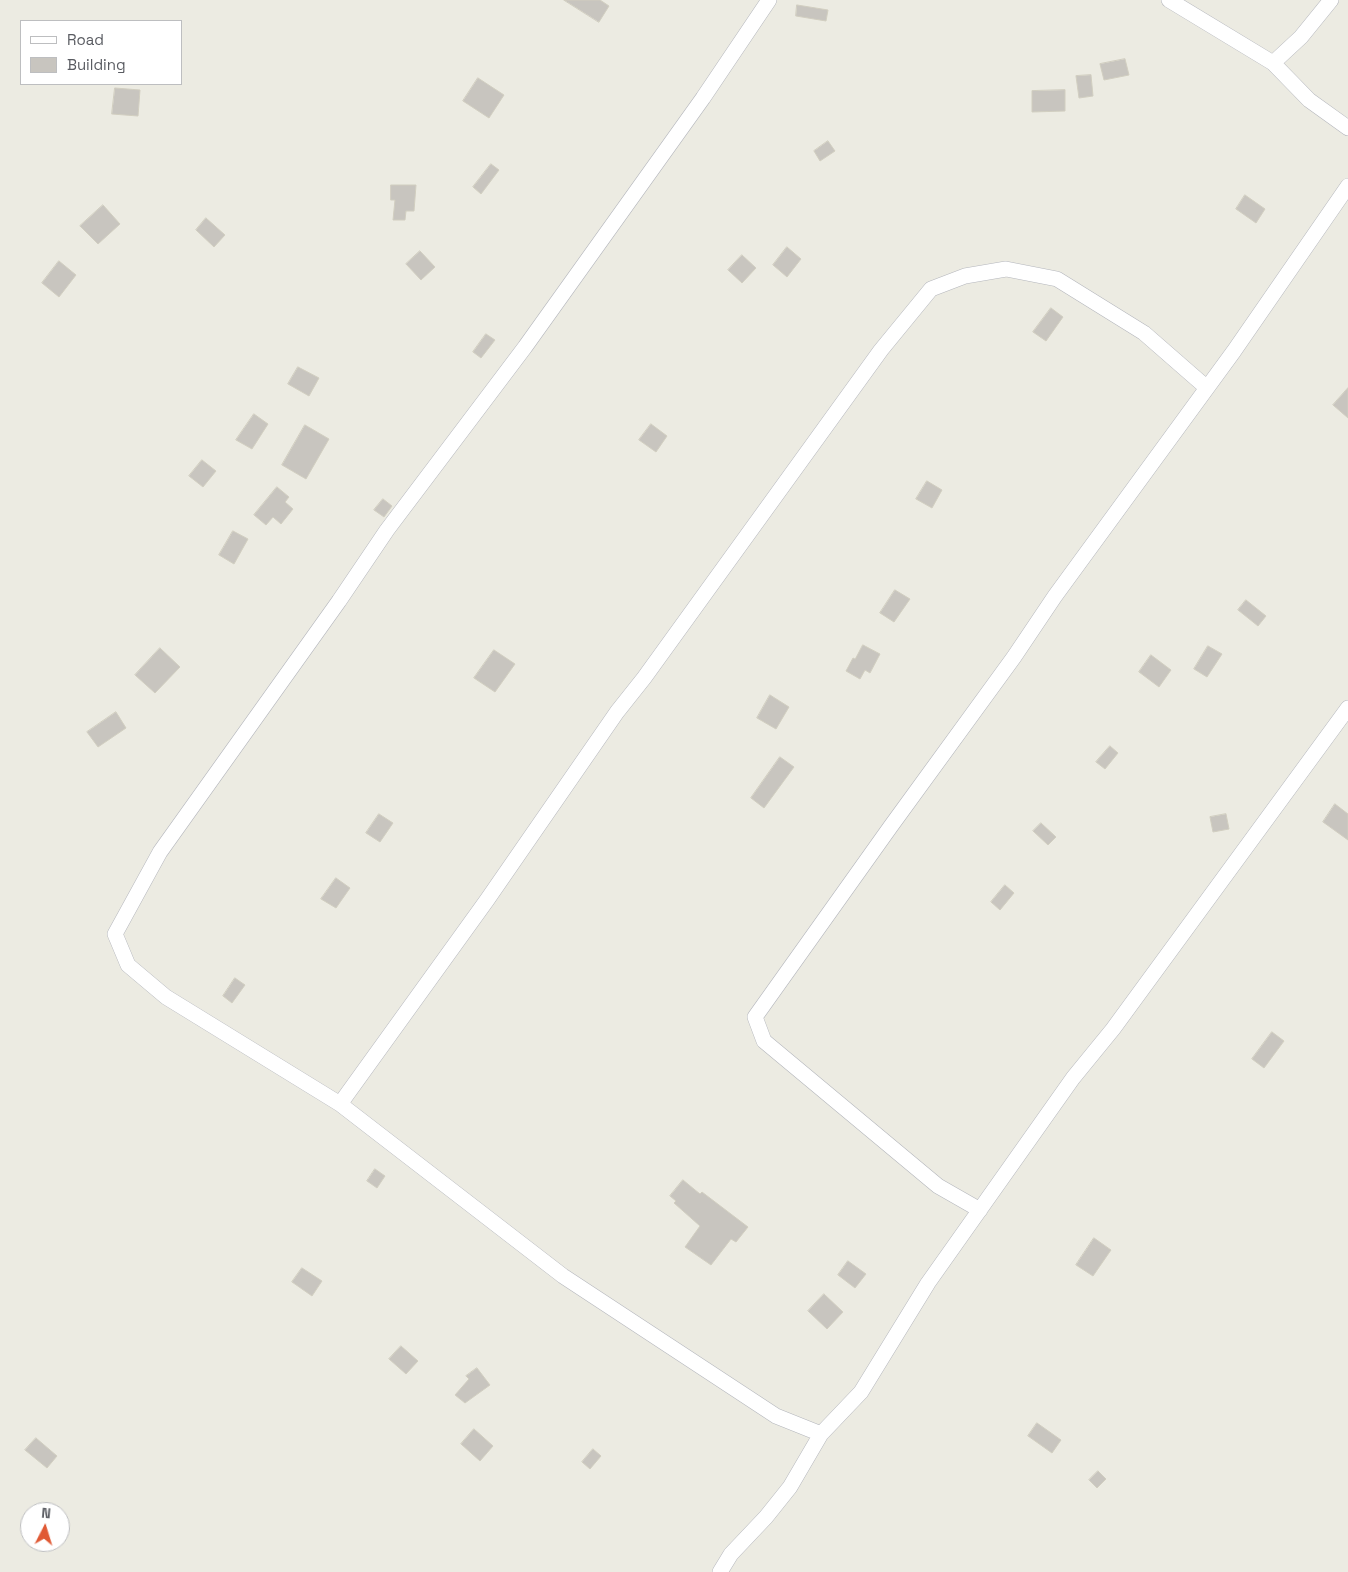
<!DOCTYPE html>
<html>
<head>
<meta charset="utf-8">
<style>
  body { margin:0 }
  #map { position:relative; width:1348px; height:1572px; overflow:hidden; background:#ecebe2; font-family:"Space Grotesk",sans-serif }
  canvas { display:block }
  .legend { position:absolute; left:20px; top:20px; width:162px; height:65px; box-sizing:border-box; background:#fff; border:1px solid #bdbec0; margin:0; padding:6px 9px; list-style:none; font-size:15px; color:#5a5c62 }
  .legend li { display:flex; align-items:center; gap:10px; height:25px }
  .legend b { width:25px; border:1px solid #bdbec0 }
  .north { position:absolute; left:20px; top:1502px; width:50px; height:50px; box-sizing:border-box; background:#fff; border:1px solid #bdbec0; border-radius:50%; rotate:5deg; font-size:14px; font-weight:700; line-height:20px; text-align:center; color:#5a5c62 }
  .north::after { content:''; display:block; margin:auto; width:18px; height:22px; background:#e05934; clip-path:polygon(50% 0,100% 100%,50% 72%,0 100%) }
</style>
</head>
<body>
<div id="map">
<canvas width="1348" height="1572"></canvas>
<ul class="legend">
<li><b style="height:6px;background:#fff"></b>Road</li>
<li><b style="height:14px;background:#c8c5bf"></b>Building</li>
</ul>
<div class="north">N</div>
</div>
<script>
const ctx = document.querySelector('canvas').getContext('2d');
ctx.lineJoin = 'round';
function fillPath(path, color) { ctx.fillStyle = color; ctx.fill(path, 'evenodd'); }
function strokePath(path, color, width, dash) { ctx.strokeStyle = color; ctx.lineWidth = width; ctx.lineCap = dash ? 'butt' : 'round'; ctx.setLineDash(dash || []); ctx.stroke(path); }
const building = new Path2D(`
  M564,0H600L609,6L599,22Z
  M797,5L828,10L826,21L796,16Z
  M1125,59L1129,75L1104,80L1100,64Z
  M1091,75L1093,96L1079,98L1076,76Z
  M478,78L504,95L489,118L463,101Z
  M115,88L140,90L138,116L112,114Z
  M1065,90V111L1032,112V91Z
  M828,141L835,151L820,161L814,151Z
  M491,164L499,170L481,194L473,187Z
  M391,185H416L414,211H406L405,220H393L395,200H391Z
  M1245,195L1265,209L1256,223L1236,209Z
  M103,205L120,224L98,244L80,226Z
  M206,218L225,235L214,247L196,230Z
  M787,247L801,259L787,277L773,265Z
  M420,251L435,267L421,280L406,264Z
  M742,255L756,268L742,283L728,270Z
  M59,261L76,275L59,297L42,283Z
  M1051,308L1063,317L1046,341L1033,332Z
  M486,334L495,340L481,358L473,352Z
  M298,367L319,378L309,396L288,384Z
  M1348,388V418L1333,405Z
  M254,414L268,424L252,449L236,440Z
  M651,424L667,436L656,452L639,440Z
  M305,425L329,439L306,479L282,465Z
  M202,460L216,471L203,487L189,476Z
  M927,481L942,490L932,508L916,499Z
  M277,487L289,497L285,502L293,509L281,524L273,517L266,525L254,515Z
  M383,499L392,506L384,517L374,510Z
  M233,531L248,539L234,564L219,555Z
  M895,590L910,599L894,622L880,613Z
  M1246,600L1266,616L1258,626L1238,610Z
  M863,645L880,654L870,673L865,670L860,679L846,671L853,658L855,659Z
  M1208,646L1222,654L1207,677L1194,669Z
  M160,648L180,667L155,693L135,675Z
  M494,650L515,664L495,692L474,678Z
  M1151,655L1171,670L1159,687L1139,672Z
  M770,695L789,707L776,729L757,718Z
  M116,712L126,728L98,747L87,732Z
  M1110,746L1118,753L1105,769L1096,762Z
  M780,757L794,767L764,808L751,798Z
  M1335,804L1348,814V840L1323,822Z
  M379,814L393,823L380,842L366,833Z
  M1226,814L1229,829L1213,832L1210,817Z
  M1041,823L1056,837L1048,845L1033,831Z
  M336,878L350,888L336,908L321,899Z
  M1005,885L1014,893L1000,910L991,902Z
  M235,978L245,985L232,1003L223,996Z
  M1272,1032L1284,1041L1264,1068L1252,1059Z
  M375,1169L385,1176L377,1188L367,1181Z
  M683,1180L700,1194L702,1192L748,1227L736,1242L731,1239L711,1265L685,1247L700,1226L674,1203L676,1201L670,1196Z
  M1094,1238L1111,1250L1093,1276L1076,1265Z
  M848,1261L866,1274L855,1288L838,1275Z
  M302,1268L322,1281L312,1296L292,1282Z
  M824,1294L843,1312L827,1329L808,1311Z
  M401,1346L418,1361L406,1374L389,1359Z
  M477,1368L490,1385L465,1403L455,1395L469,1379L466,1376Z
  M1037,1423L1061,1440L1052,1453L1028,1436Z
  M474,1429L493,1446L480,1461L461,1444Z
  M36,1438L57,1456L47,1468L25,1450Z
  M593,1449L601,1456L590,1469L582,1462Z
  M1098,1471L1106,1479L1097,1488L1089,1480Z`);
fillPath(building, '#c8c5bf');
strokePath(building, '#d1cec0', 1);
const minor = new Path2D(`
  M769,0L703,98L525,347L387,530L339,601L160,852L115,934L128,965L166,997L340,1104L563,1276L776,1416L821,1434
  M1169,0L1273,63L1309,100L1348,128
  M1273,63L1301,37L1331,0
  M340,1104L487,900L617,712L644,678L881,350L931,289L965,276L1006,269L1057,279L1144,333L1207,388
  M980,1210L938,1186L764,1041L755,1017L891,826L1014,657L1055,596L1234,351L1348,186
  M720,1572L731,1554L766,1517L790,1487L821,1434L861,1392L928,1283L1073,1078L1113,1029L1348,708`);
strokePath(minor, '#b4b6bc', 16);
strokePath(minor, '#fff', 15);
</script>
</body>
</html>
